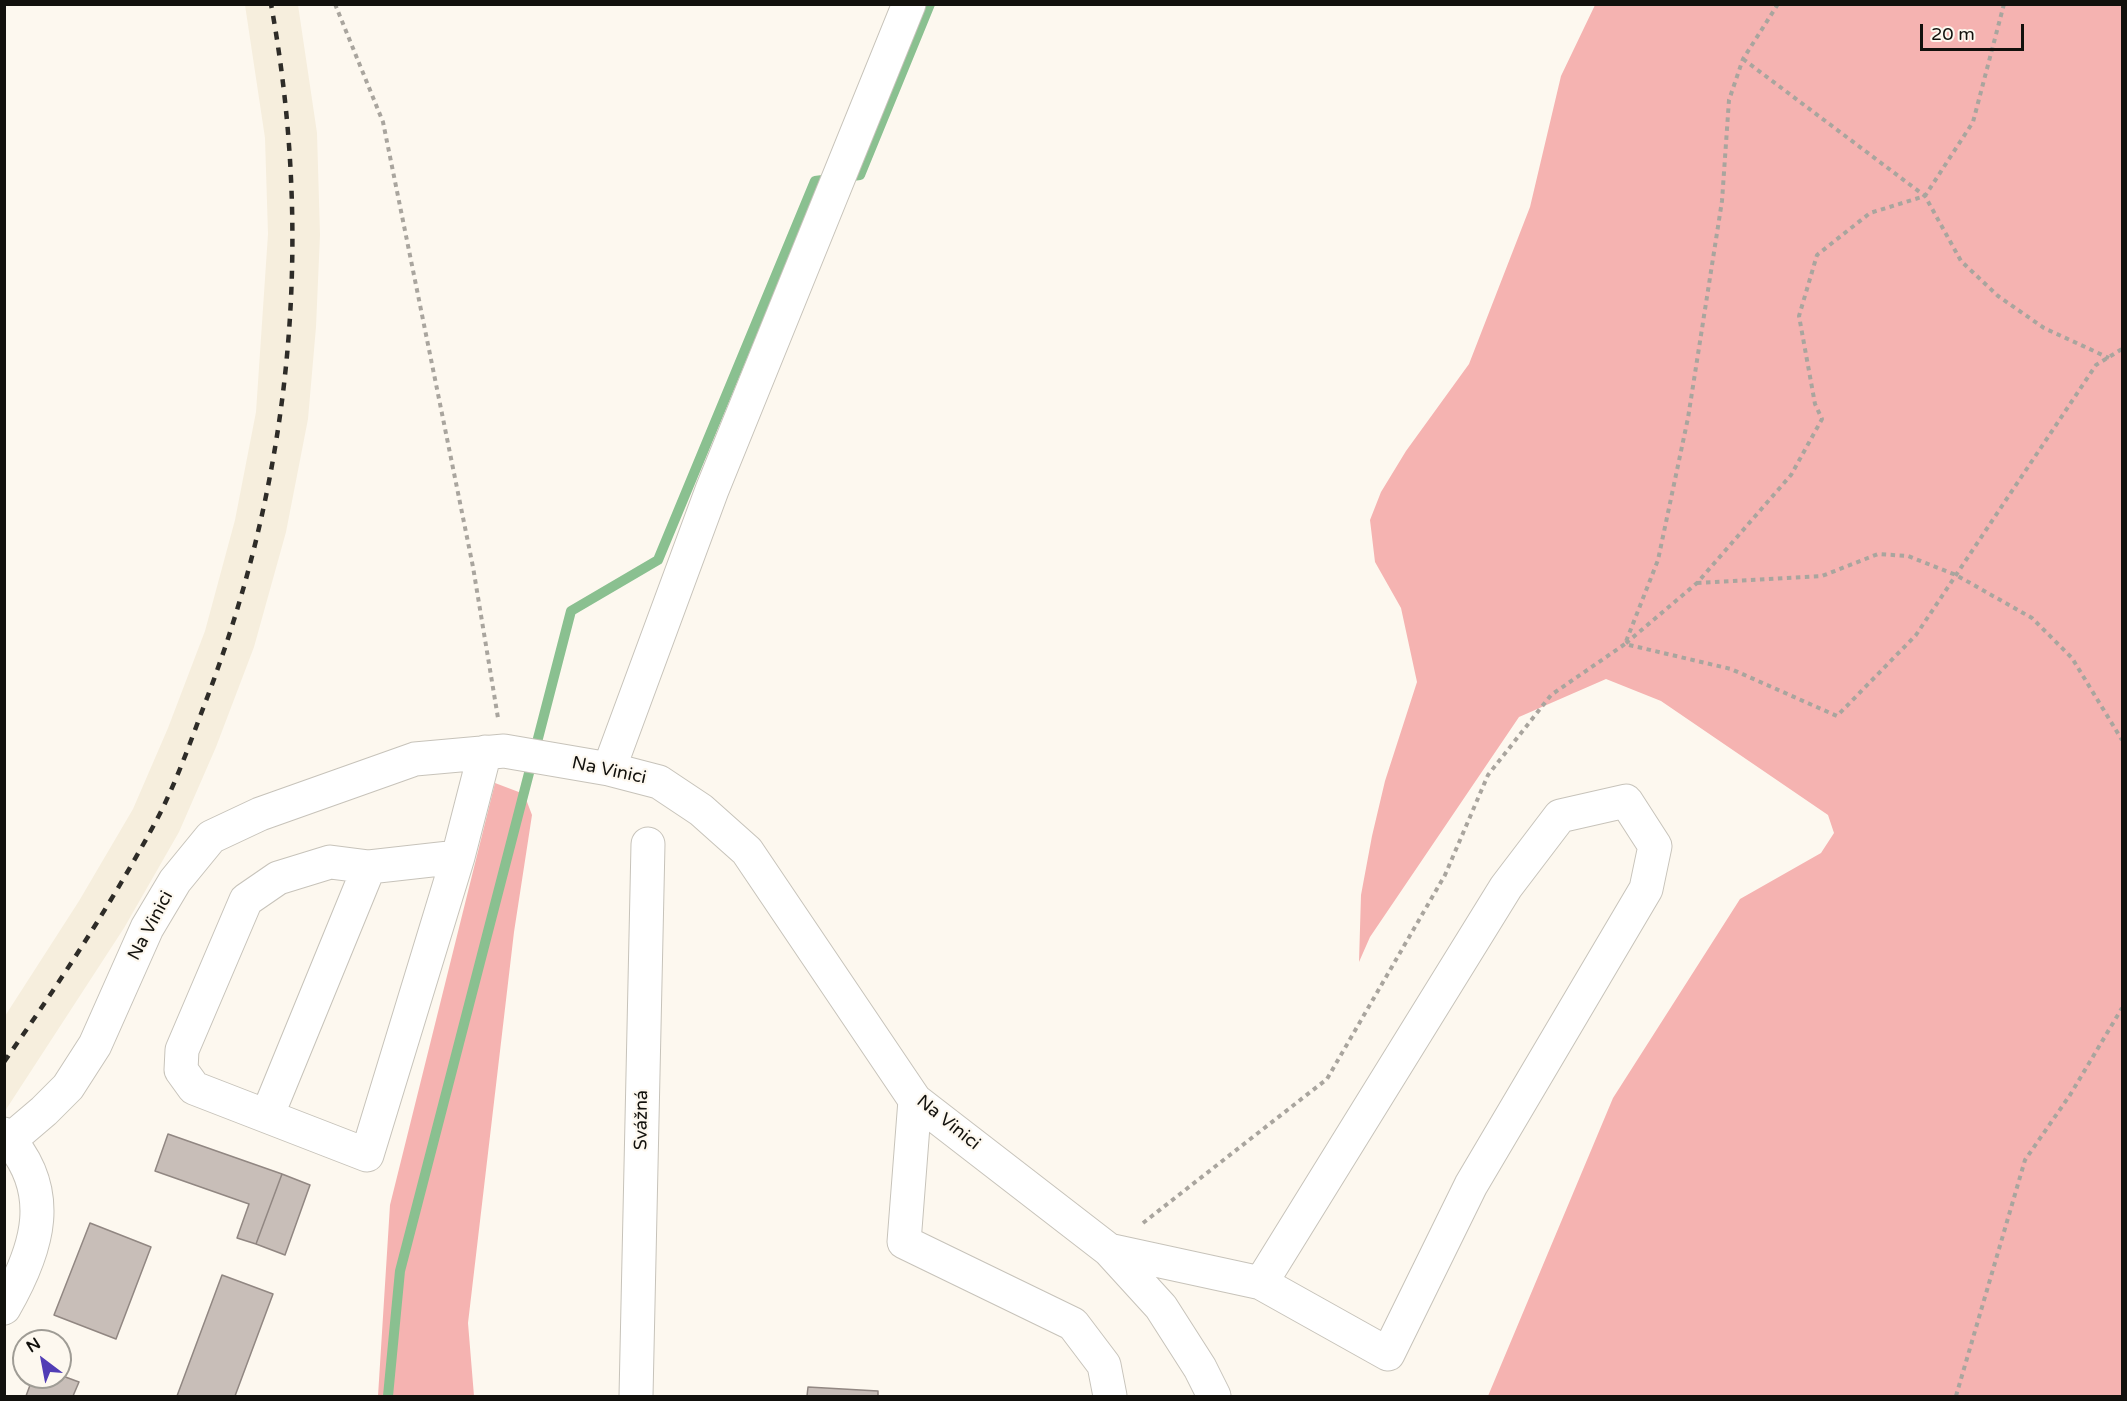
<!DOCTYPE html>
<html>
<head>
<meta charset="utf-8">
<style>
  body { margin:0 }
  #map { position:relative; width:2127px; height:1401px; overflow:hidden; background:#fdf8ef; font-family:"Varela Round",sans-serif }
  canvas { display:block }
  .frame { position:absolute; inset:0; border:6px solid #12110d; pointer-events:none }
  .north { position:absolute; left:12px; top:1329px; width:60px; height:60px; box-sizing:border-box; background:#fdf8ef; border:2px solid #9f9c95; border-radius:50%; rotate:328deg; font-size:16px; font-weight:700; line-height:24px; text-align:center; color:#12110d }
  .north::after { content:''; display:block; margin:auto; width:21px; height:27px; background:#513db5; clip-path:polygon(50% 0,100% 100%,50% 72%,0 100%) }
  .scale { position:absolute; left:1920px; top:24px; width:104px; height:27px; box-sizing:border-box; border:3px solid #12110d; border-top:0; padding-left:8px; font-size:18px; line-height:21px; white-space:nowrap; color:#12110d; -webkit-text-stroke:4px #fdf8ef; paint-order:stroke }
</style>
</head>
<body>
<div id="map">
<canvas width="2127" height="1401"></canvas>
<div class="frame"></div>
<div class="north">N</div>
<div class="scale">20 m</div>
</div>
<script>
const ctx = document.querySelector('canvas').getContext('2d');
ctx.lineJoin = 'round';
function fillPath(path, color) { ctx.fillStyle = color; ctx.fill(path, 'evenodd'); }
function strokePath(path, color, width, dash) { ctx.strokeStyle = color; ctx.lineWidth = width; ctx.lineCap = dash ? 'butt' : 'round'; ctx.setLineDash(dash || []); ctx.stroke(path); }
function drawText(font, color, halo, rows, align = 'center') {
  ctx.font = font + ' "Varela Round",sans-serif'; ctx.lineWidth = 4.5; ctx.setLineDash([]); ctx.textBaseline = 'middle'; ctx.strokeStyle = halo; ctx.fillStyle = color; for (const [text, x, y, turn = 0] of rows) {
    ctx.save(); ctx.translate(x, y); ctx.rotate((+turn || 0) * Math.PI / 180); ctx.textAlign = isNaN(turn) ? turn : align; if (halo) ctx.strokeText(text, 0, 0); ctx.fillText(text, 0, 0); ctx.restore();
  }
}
fillPath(new Path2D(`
  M245,5H298L317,133L320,235L316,327L308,419L286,532L254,647L216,747L179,832L124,928L5,1111V1016L79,901L133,809L168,728L205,631L235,520L256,412L268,234L265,138Z`), '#f6eedd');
fillPath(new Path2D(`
  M1595,5H2122V1396H1488L1613,1098L1740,899L1821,853L1834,833L1828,815L1661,701L1606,679L1519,717L1370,937L1359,962L1361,895L1372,836L1385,781L1417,682L1401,608L1375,562L1370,520L1381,492L1406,451L1469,364L1530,207L1561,76Z
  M495,783L524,794L532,815L514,932L468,1323L474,1396H378L390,1205Z`), '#f5b3b1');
strokePath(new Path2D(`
  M388,1396L400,1271L571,611L658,560L815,181L860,175L930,4`), '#8ac090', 10);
const building = new Path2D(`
  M168,1134L282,1174L256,1244L237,1238L249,1204L155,1171Z
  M282,1174L310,1185L285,1255L256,1244Z
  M90,1223L151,1247L116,1339L54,1315Z
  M222,1275L273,1294L235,1396H177Z
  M60,1375L79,1382L73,1396H26L33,1377H60Z
  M808,1387L878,1391V1396H807Z`);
fillPath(building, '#c8beb8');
strokePath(building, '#918782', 1.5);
const minor = new Path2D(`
  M609,769L712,490L909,4
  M458,857L369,867L330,862L278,878L246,900L182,1050L181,1070L194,1088L367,1155L458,857L485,752
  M915,1100L904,1242L1073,1324L1104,1365L1110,1396
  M267,1116L369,867
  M4,1134C57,1190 38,1249 4,1308
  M10,1140L44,1111L68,1087L95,1045L147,928L175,881L211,837L260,814L415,759L504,751L609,769L659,782L701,810L747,851L915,1100L1109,1250L1161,1307L1200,1368L1214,1396
  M1109,1250L1261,1283L1506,887L1560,816L1626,801L1655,846L1646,889L1471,1185L1388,1354L1261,1283
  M636,1396L648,844`);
strokePath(minor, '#c7c3ba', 35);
strokePath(new Path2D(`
  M335,4L383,122L473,567L498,718
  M1778,4L1743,59L1729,100L1722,201L1688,418L1658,560L1625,644L1697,583L1791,475L1822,419L1815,404L1799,316L1817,255L1870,213L1925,196L1973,122L2004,4
  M1743,59L1925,196L1961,261L1998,296L2044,328L2109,358
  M1697,583L1822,576L1878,554L1908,556L1956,575L2032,618L2072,658L2122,740
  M1143,1223L1327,1079L1445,875L1488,775L1551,695L1625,644L1731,669L1837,716L1916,635L2096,365L2122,349
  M1956,1396L2025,1160L2070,1095L2122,1008`), '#a9a59e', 4, [4.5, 4.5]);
strokePath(minor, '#fff', 33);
strokePath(new Path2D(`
  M4,1062C58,985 110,906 155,823C176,784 191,740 207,698C292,474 314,240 271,4`), '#2e2c28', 4.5, [8, 8]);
drawText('18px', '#12110d', '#fdf8ef', [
  ["Na Vinici",609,771,12],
  ["Na Vinici",151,926,-62],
  ["Svážná",642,1120,-89],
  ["Na Vinici",948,1123,39]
]);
</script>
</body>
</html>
